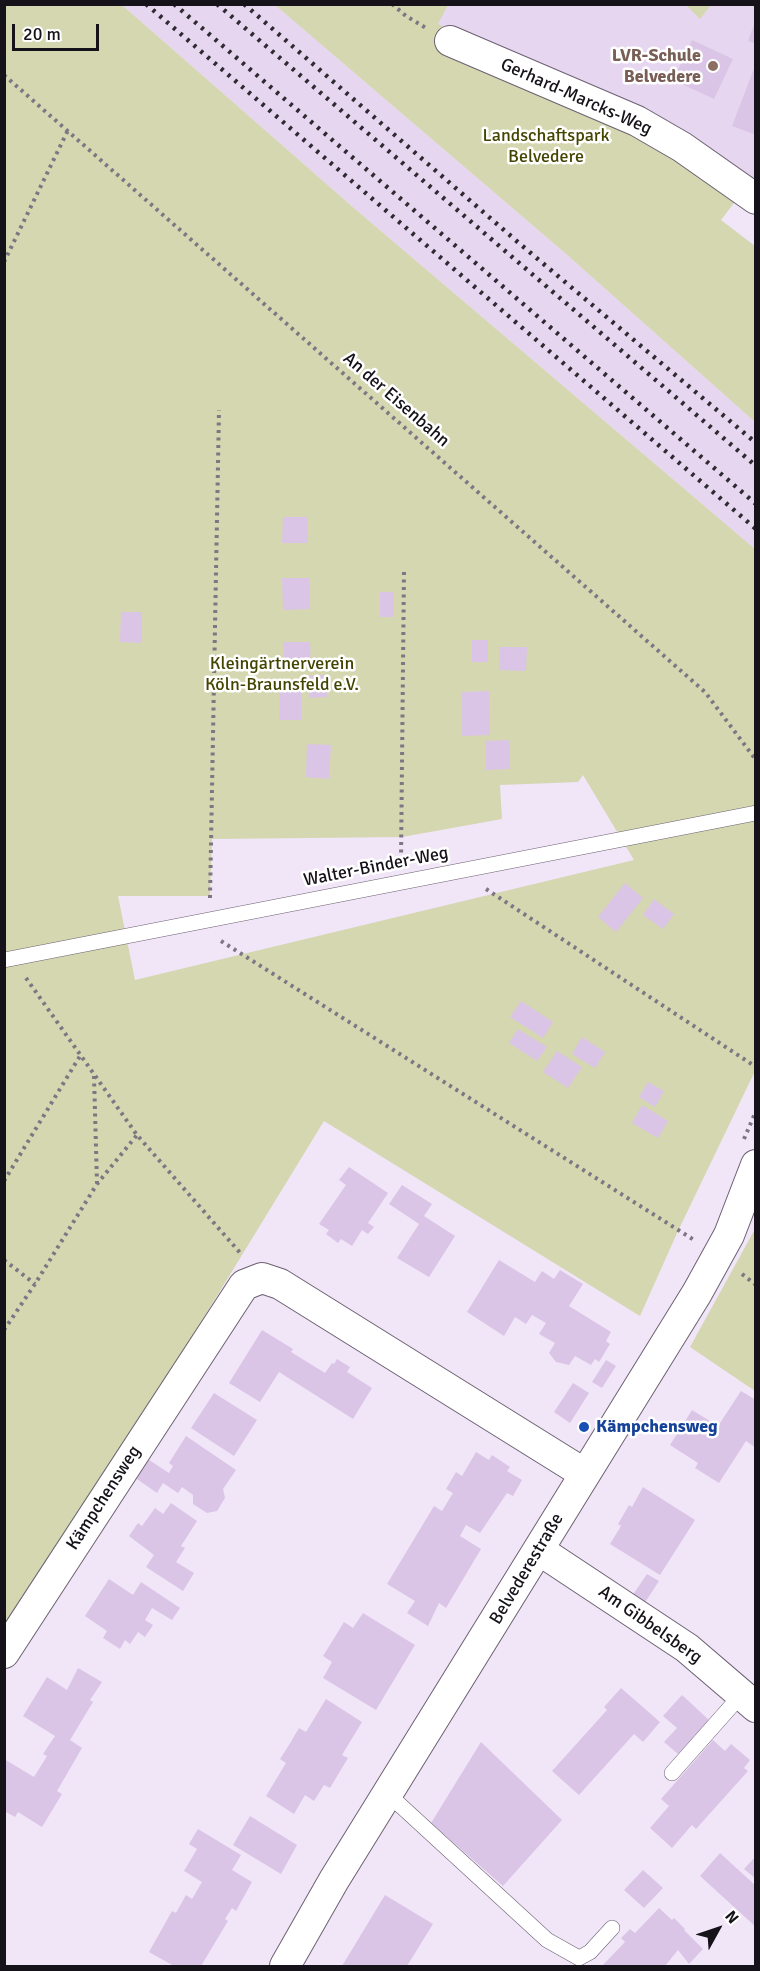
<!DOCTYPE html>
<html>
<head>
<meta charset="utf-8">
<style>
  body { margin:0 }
  #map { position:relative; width:760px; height:1971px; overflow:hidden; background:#f1e5f8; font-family:Signika,sans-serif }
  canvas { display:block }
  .frame { position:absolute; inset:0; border:6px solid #161219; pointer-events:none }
  .north { position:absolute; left:688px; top:1899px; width:60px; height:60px; -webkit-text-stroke:4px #fff; paint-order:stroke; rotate:50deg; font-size:16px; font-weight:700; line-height:24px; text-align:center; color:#161219 }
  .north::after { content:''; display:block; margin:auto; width:21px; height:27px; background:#161219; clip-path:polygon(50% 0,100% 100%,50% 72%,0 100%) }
  .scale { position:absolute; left:12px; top:24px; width:87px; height:27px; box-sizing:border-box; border:3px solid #161219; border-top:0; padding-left:8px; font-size:18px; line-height:21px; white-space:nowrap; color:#161219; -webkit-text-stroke:4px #fff; paint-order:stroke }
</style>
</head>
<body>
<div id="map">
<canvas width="760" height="1971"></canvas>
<div class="frame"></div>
<div class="north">N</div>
<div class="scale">20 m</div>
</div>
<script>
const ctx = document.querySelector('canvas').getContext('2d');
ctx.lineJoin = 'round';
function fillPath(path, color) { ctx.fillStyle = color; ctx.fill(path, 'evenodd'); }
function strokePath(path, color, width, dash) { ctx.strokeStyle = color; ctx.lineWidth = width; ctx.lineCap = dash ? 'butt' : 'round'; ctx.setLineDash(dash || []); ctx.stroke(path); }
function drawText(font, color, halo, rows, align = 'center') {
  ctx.font = font + ' Signika,sans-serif'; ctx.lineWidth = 5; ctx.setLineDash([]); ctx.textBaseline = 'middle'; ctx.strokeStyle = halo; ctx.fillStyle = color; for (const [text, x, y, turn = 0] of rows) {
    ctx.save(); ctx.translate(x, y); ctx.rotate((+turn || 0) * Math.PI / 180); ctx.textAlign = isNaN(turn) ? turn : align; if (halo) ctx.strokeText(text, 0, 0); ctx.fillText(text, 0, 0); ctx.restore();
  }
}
fillPath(new Path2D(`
  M122,5H275L565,253L755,422V549L355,209Z
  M448,5H686L700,18L711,5H755V195L437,24Z`), '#e6d6ef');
fillPath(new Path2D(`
  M5,5H122L355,209L755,549V1071L678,1231L640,1316L324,1121L5,1642ZM583,775L634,860L135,980L118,896H210L212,839L402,837L502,819L500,785L578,782Z
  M275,5H448L438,24L641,113L737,199L721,220L755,246V422L565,253Z
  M686,5H711L700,19Z
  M755,1229L756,1391H755L690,1347Z`), '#d4d7b0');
fillPath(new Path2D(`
  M755,22H756V44L748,41Z
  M692,40L733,59L714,99L673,80Z
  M755,66H756V135L732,126Z
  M283,517H308V543H282Z
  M282,578H309L310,609L283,610Z
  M380,592H394V617H380Z
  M121,612H142V643L120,642Z
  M472,640H488V662H472Z
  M283,642H310L311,666L284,667Z
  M499,647H527L526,671L499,670Z
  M326,675L327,697L309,698L308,676Z
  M280,687L301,688V720H279Z
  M489,691L490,735L462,736L461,692Z
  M509,740L510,769L486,770L485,741Z
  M307,744L331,745L329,779L306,777Z
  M625,883L643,898L616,932L598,917Z
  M654,899L674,914L663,929L643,915Z
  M521,1001L553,1022L543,1038L510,1017Z
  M518,1029L547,1047L537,1061L509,1043Z
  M582,1037L605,1052L595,1068L572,1054Z
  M557,1051L582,1067L568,1088L543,1072Z
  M648,1082L664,1091L655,1107L639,1097Z
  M642,1105L668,1121L658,1138L632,1123Z
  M349,1167L388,1193L368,1223L374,1227L368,1234L362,1230L352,1246L341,1239L338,1243L326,1234L329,1230L319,1224L346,1185L339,1180Z
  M402,1185L432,1204L424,1216L455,1236L429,1277L397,1258L419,1224L389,1204Z
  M499,1260L535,1282L542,1271L554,1279L560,1270L583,1284L569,1306L611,1332L606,1341L610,1344L599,1362L595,1359L591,1365L575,1356L569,1365L556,1362L549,1353L555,1343L539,1334L546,1323L532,1315L526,1324L515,1317L504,1336L467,1312Z
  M262,1330L293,1349L291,1352L325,1373L332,1363L334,1364L337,1359L350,1367L347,1372L372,1388L353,1419L279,1372L260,1402L229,1383Z
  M606,1360L616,1366L602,1388L592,1382Z
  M573,1383L589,1393L570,1423L554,1412Z
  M741,1391L756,1400V1448L746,1441L719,1483L695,1468L698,1463L670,1445L692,1410L718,1426Z
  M214,1393L257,1420L234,1456L191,1428Z
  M186,1436L236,1470L223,1489L225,1498L217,1511L207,1513L193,1504V1495L182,1487L178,1493L163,1483L157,1493L134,1477L146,1458L169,1473L173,1466L169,1463Z
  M476,1452L489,1460L492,1455L510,1467L507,1471L522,1480L513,1496L507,1493L480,1533L466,1525L460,1536L481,1549L446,1608L439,1603L428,1626L407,1613L415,1601L387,1584L434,1506L442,1511L453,1493L446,1489L456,1472L462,1476Z
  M643,1487L695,1520L660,1575L610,1544L621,1526L618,1524L629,1505L632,1507Z
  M171,1503L197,1521L181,1546L185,1548L176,1562L194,1573L183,1591L146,1567L154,1555L129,1536L138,1523L142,1526L155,1508L163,1514Z
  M647,1574L659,1581L644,1604L632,1596Z
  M109,1579L133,1595L141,1582L180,1608L172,1620L152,1608L145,1620L153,1625L145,1637L138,1632L130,1644L125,1640L120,1649L103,1638L107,1631L85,1616Z
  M363,1613L415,1645L376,1710L323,1678L332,1662L323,1656L333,1640L344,1622L353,1628Z
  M78,1668L102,1682L90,1700L93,1702L70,1740L82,1748L57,1791L62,1794L42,1827L18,1812L15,1817L4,1811V1759L34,1777L47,1756L43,1754L55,1736L23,1716L47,1677L67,1690Z
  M621,1688L660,1722L643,1742L634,1734L579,1795L552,1771L607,1710L604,1707Z
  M682,1695L709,1720L678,1754L664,1742L677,1728L663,1716Z
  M326,1699L362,1722L342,1755L348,1758L330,1788L324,1785L314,1801L305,1795L294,1814L266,1796L286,1763L280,1759L289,1745L299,1728L306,1732Z
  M713,1740L725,1751L731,1744L750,1760L744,1768L748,1771L696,1829L692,1825L672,1848L650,1828L669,1806L661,1799Z
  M481,1742L562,1820L503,1886L431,1823Z
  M250,1816L297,1845L281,1874L233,1845Z
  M198,1829L241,1855L232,1870L252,1882L236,1911L232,1908L225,1919L228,1921L201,1966H174L149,1952L172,1911L176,1913L186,1895L192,1899L202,1882L184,1871L197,1849L189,1844Z
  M720,1853L756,1886V1927L700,1876Z
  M756,1856V1879L744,1869Z
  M643,1870L663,1888L644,1908L624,1890Z
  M385,1895L433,1924L407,1966H342Z
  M659,1908L672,1920L674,1918L685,1929L684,1930L703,1949L689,1964L678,1950L665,1966H602L625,1942L621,1938L630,1929L635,1933Z`), '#dbc5e7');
const service = new Path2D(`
  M4,960L756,813
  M672,1773L742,1694
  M388,1794L547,1940L579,1958L590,1952L612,1928`);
const minor = new Path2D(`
  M450,41L637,121L682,147L756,199
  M539,1550L687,1648L756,1707
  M4,1653L244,1285L262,1278L280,1284L585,1474
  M285,1966L334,1880L697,1293L729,1235L756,1165`);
strokePath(service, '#6c6171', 16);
strokePath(minor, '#6c6171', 32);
strokePath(new Path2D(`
  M392,4L406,16L426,28
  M4,75L705,692L756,760
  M4,262L68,130
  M401,860L404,570
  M486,889L756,1067
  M210,898L219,410
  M221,941L694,1240
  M26,978L137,1135L242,1255
  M94,1076L97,1183
  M744,1139L756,1111
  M4,1181L80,1056
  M4,1260L35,1284
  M742,1274L756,1285
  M4,1330L35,1284L97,1184L137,1135`), '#7e7683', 4, [3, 4.5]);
strokePath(service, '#fff', 15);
strokePath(minor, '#fff', 30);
strokePath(new Path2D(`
  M146,4L756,529
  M174,4L756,504
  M217,4L756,466
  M244,4L520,244L756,443`), '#2f2a32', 4.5, [3, 6]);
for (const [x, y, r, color] of [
  [713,66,6,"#8d6e63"],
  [584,1427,6,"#1a4fb4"]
]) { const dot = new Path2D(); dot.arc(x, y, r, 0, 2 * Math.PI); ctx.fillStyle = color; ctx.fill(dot); strokePath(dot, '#fff', 2); }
drawText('bold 18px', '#785e54', '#fff', [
  ["LVR-Schule",701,56],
  ["Belvedere",701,77]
], 'right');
drawText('18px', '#161219', '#fff', [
  ["Gerhard-Marcks-Weg",576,97,24],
  ["An der Eisenbahn",396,400,41],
  ["Walter-Binder-Weg",376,867,-11],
  ["Kämpchensweg",104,1498,-57],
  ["Belvederestraße",527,1569,-59],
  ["Am Gibbelsberg",650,1625,35]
]);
drawText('18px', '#434400', '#fff', [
  ["Landschaftspark",546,136],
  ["Belvedere",546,157],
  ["Kleingärtnerverein",282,664],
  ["Köln-Braunsfeld e.V.",282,685]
]);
drawText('bold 18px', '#164399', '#fff', [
  ["Kämpchensweg",596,1427]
], 'left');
</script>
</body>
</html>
